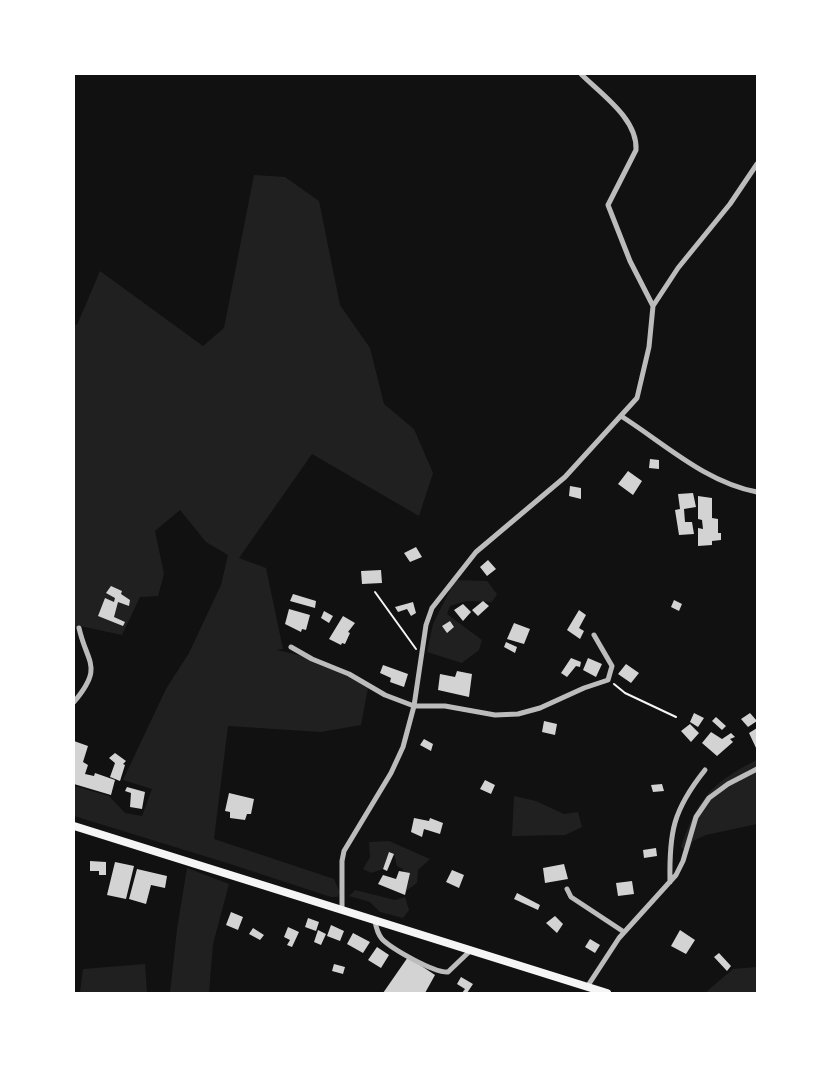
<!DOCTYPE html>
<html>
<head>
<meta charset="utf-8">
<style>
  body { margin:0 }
  #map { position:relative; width:831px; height:1067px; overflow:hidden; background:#111; font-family:"Nunito Sans",sans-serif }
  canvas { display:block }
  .frame { position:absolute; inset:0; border:75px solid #fff; pointer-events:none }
</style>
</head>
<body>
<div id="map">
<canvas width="831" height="1067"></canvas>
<div class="frame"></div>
</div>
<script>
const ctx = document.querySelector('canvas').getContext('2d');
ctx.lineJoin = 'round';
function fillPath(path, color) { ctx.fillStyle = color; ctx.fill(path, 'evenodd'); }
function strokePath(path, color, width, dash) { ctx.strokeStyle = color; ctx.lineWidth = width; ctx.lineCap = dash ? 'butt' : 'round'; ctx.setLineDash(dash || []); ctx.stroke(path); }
fillPath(new Path2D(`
  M254,175L285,177L319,201L340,305L370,348L384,404L414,429L433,473L419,516L312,454L239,558L266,568L283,649L276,650C310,657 342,666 368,688L361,725L321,732L228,726L214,839L334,879L340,893L337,897H331L227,863L74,816V786L109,796L125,813L142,816L152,789L123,780L166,689L189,653L221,585L228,555L206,542L180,510L155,531L164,574L158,596L140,597L122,635L80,626L74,628V324L77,325L100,271L203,346L224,328Z
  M455,580L487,581L497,594L492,602L466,601L450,606L447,614L482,640L479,650L462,663L427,652L433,624Z
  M757,760V824L706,835L693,841L688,853L681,847C697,799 712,782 757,760Z
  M514,796L536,801L564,814L578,812L582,827L565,835L512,836Z
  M389,841L430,859L418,870L417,883L406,891L403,869L397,866L394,854L390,852L383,869L371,873L363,869L370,857L369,842Z
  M187,868L229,884L213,944L209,993H170L177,929Z
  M355,890L395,900L405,897L409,910L403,918L380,912L370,902L349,896Z
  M145,964L147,993H80L83,969Z
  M757,967V993H705L733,969Z`), '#202020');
fillPath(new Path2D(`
  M650,459L659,460V469L649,468Z
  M628,471L642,481L633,495L618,484Z
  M570,486L581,488V499L569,496Z
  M693,493L696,507L684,509L685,522H692L694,534L679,535L675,510L680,509L678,494Z
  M698,496L712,498V518L718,519V533H721V540L712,541V545L698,546V528L703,529L702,520L698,519Z
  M416,547L422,557L410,562L404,553Z
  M488,560L496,569L487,576L480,567Z
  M381,570L382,583L362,584L361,571Z
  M111,586L122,591L121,594L130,600L129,606L118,602L114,617L125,622L123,626L98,616L105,598L114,602L115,598L106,593Z
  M293,594L316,601L315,608L290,601Z
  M674,600L682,604L679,611L671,607Z
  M483,601L489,606L478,616L472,610Z
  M413,602L416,613L411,616L407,609L398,612L395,607Z
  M463,604L471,612L463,621L454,610Z
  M289,609L310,615L306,630L302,629L301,632L285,624Z
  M579,610L586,615L579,628L584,631L580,639L567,630Z
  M324,611L333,616L329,623L321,618Z
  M343,616L355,623L348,632L350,633L345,644L342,643L341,645L329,639Z
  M450,621L454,627L447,633L442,626Z
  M514,623L530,629L524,644L507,639Z
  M506,642L517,647L515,653L504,647Z
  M571,658L581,662L580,667L576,666L567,677L561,673Z
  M588,658L602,664L596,677L583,670Z
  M626,664L639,673L631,683L618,674Z
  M383,665L408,674L404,687L390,682L391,678L380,673Z
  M457,671L472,674L469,697L438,690L440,674L455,677Z
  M694,713L704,718L698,727L690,722Z
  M750,713L757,721L748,727L741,719Z
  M716,717L726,726L722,730L712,721Z
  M544,721L557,724L555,735L542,732Z
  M690,724L699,733L691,742L681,731Z
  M757,728V750L749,733Z
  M711,732L722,739L731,733L735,737L730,739L733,742L717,756L702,743Z
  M424,739L433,744L431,751L420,745Z
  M74,741L88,746L83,762L88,765L85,774L94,776L95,773L115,780L111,795L74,784Z
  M115,753L126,761L123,764L125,765L120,781L110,777L115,763L109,758Z
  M485,780L495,785L491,794L480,789Z
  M662,784L664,791L653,792L651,785Z
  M127,787L145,792L142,809L130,807L131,793L125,791Z
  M229,793L254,799L251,814H247L245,820L230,818V812L225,811Z
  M414,818L429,821L430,818L443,823L440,834L424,829L422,837L411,832Z
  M656,848L657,856L644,858L643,850Z
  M389,852L394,854L387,871L383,869Z
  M90,861L106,862V875H99V871H90Z
  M115,862L134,866L126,899L107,895Z
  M564,864L568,879L545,883L543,868Z
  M137,869L167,876L165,888L151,885L146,904L129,899Z
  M452,870L464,875L459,888L446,882Z
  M399,871L410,873L405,895L378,884L383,875L396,879Z
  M632,881L634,894L618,896L616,883Z
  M517,893L540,905L538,910L514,899Z
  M231,912L243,917L238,930L226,925Z
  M555,916L563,924L557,933L546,923Z
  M308,918L319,922L316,931L305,927Z
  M331,925L344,931L340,941L327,936Z
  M288,927L299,932L292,947L287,945L290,940L284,937Z
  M253,928L264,935L260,940L249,934Z
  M318,930L326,934L321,945L314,942Z
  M680,930L695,940L686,954L671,946Z
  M353,933L370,942L363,953L347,944Z
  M590,939L600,945L595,953L585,947Z
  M377,947L389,955L381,968L368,960Z
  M719,953L731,966L727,971L714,957Z
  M408,957L435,975L425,993H383Z
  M334,964L345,967L343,974L332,971Z
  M461,977L473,984L467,993H462L465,989L457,984Z`), '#d3d3d3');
strokePath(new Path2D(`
  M375,592L416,649
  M614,684L625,693L676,717`), '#f5f5f5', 2);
strokePath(new Path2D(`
  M653,306L678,268L730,204L757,164
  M621,416C665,444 705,482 757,492
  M291,647L312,659L349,674L385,695L414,706H445L495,715L518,714L540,708L584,688L608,680L612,666L594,635
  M74,702C104,666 87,664 79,628
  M670,882C669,832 673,810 705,770
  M567,889L571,897L624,932
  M342,909V861L344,851L391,773L403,747L414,706L426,625L432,608L476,552L565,477L637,398L649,347L653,306L630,261L608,205L636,150C638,119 601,94 581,74
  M375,921C376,927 377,933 382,939C392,949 434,973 448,972L471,950
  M587,987L619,938L676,875L683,861L696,817L709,798L728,784L757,769`), '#bcbcbc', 5);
strokePath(new Path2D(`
  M74,826L607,993`), '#f5f5f5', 8);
</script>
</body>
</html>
